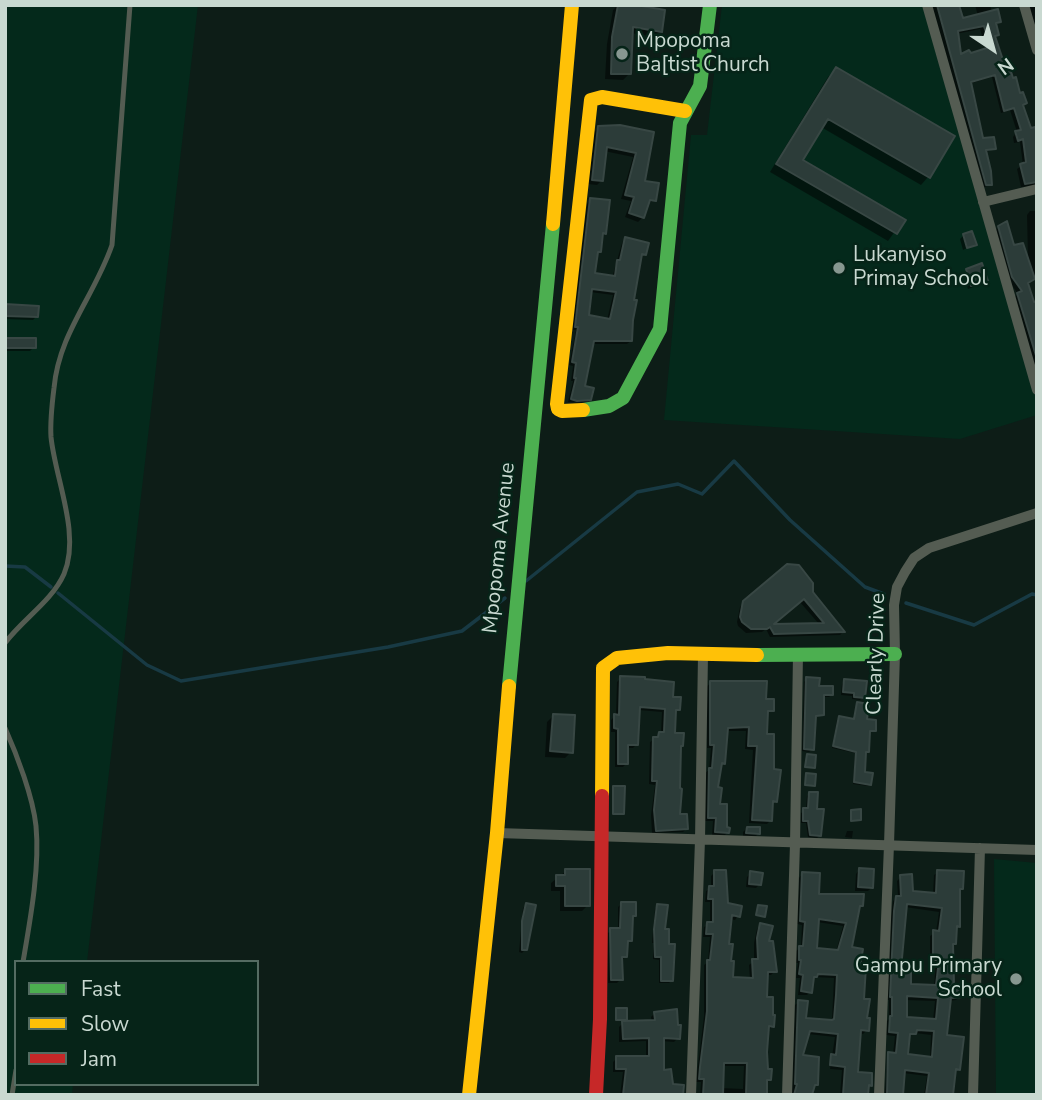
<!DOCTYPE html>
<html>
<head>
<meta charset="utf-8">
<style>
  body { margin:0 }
  #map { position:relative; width:1042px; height:1100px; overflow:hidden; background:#0d1d17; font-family:"Nunito Sans",sans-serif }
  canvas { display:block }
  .frame { position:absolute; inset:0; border:7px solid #c9d9d1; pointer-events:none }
  .legend { position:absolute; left:14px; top:960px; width:245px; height:126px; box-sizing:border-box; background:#062418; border:2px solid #546c62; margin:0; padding:9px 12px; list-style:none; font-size:21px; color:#c9d9d1 }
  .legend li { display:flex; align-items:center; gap:14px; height:35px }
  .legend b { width:35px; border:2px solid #546c62 }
  .north { position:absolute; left:958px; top:14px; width:70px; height:70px; -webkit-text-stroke:5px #062418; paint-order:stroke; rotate:144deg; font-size:19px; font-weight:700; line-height:28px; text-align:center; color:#c9d9d1 }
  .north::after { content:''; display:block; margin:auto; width:24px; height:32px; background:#c9d9d1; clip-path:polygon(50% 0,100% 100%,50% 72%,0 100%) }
</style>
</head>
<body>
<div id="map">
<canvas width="1042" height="1100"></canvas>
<div class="frame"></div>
<ul class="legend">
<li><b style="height:9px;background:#4caf50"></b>Fast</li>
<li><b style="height:9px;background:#ffc107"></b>Slow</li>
<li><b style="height:9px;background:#c62828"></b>Jam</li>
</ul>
<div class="north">N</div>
</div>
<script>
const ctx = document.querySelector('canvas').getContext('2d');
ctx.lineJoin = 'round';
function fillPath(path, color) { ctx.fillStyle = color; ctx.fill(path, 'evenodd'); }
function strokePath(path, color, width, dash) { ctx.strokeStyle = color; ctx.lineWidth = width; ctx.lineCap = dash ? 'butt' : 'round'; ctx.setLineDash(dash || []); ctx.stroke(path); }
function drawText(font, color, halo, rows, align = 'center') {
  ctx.font = font + ' "Nunito Sans",sans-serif'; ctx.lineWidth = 5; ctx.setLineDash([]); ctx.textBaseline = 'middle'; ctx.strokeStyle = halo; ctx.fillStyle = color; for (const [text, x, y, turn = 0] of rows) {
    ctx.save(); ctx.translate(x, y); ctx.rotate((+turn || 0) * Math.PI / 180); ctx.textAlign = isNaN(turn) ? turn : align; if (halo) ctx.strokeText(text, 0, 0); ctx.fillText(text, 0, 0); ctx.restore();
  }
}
fillPath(new Path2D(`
  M5,5H198L87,962H16V1084H73L72,1095H5Z
  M722,5H923L1037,400V415L960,439L664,420L691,135H707Z
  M994,859L1037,863V1095H996Z`), '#04291b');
fillPath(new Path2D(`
  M618,5H626L660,31L654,37L631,33L629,74L623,80L605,79L607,44L613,10Z
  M935,5H957L962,20L978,16L975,5H990L992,12L999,21L994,26L997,35L994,38L1037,145V186L1021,187L1017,169L1023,165L1020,142L1014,143L1013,137L1017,132L1010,110L1001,113L992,77L969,84L981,140L994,148L985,153L990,184L983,188L937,27L933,7ZM980,29L986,50L969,56H959L956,34Z
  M1028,5H1037V30Z
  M836,69L952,137L928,177L921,185L821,127L801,161L903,220L888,241L770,172L828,77Z
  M599,127L652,134L643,182L654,200L647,204L643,217L638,222L625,217L631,201L621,199L633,157L604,151L602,180L597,185L588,184L594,132Z
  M590,200L605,233L601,237L600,251L595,255L593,274L612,278L622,243L625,239L644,254L640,258L632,301L631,341L627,344H592L583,387L589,399L585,403L568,402L573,381H571L573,366L569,365L576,330H572L587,204ZM590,292L613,295L607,320L587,317Z
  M1030,211H1037V277L1027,284L1033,305L1037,308V377L1014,298L1018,294L1009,281L995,231L999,227L1013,247L1022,245L1028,258L1027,215Z
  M963,236L975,244L963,250L960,239Z
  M967,270L986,280L982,284L968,289L963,274Z
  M5,306L37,316L33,320L5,319Z
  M5,340L34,347L30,351H5Z
  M811,593L843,632L840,635L770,637L766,629L762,632L746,633L738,626L737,622L740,607L745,602ZM799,601L819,624L770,625Z
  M621,678L671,698L678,709L674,713L673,735L682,746L679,748L678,816L686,829L683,832L652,833L651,815L655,785L649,784L650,742L661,734L662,712L639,710L637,744L633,748H627V763L623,767H615V732H611V720L616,715L617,682Z
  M806,679L832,694L829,697H822V715L814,718L812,749L809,752L802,751L804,682Z
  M845,681L863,697L860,700L852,699V696L841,695L842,684Z
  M711,683L764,701L772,710L766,714L765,735L775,801L771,805V820L767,824L749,823L753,750L745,749L746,731H726L723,763L719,766L716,789L718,805L728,832L724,836H712L713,821H705V773L709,770L711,748H707V686Z
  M857,704L865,721L874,730L868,732V752L865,755L863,773L870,784L868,786L853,784L855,753L832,748L837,720L839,718L853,721Z
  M553,716L571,752L565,758L545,757L547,722Z
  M614,788L622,814L620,815H612Z
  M810,793L820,835L817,838L808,837L806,823H801V813L806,810L807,796Z
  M747,828L759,833L755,837H743V832Z
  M847,831H853L852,838L845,837Z
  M859,870L872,887L868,891H855L856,874Z
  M566,871L588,905L582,911H560V891H551V883Z
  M715,872L727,905L738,916L735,920L729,919L727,946L732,979H750L749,965L754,961V943L757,929L761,925L775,971L771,975H766L765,998L772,1026L769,1030L765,1052L770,1080L765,1084L764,1095H700L701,1082H696L704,1016V965L708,962L710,937H703L704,927L710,924V902H705L706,891L711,888V876ZM722,1066H744L743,1089L721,1088Z
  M938,872L961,888L958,891V926L955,929L954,943L951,946L952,986L960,997L956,1000L949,1001L945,1037L958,1069L954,1073L952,1095H924L927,1076L903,1073L901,1095H885L887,1058L893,1054L895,1036L886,1035L887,1021L889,1019V1000H887L891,916L893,901L898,896L897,881L901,877L911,893L933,895L934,875ZM905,907L939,912L936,932L930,936V963H936L934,986H909L899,970ZM905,1000L935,1001L933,1021L905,1019ZM915,1033L931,1035L930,1058L906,1056L908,1037Z
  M751,873L760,884L756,888L746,887L747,877Z
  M802,874L817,895L862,905L858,909L850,949L858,968L867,1030L863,1034L859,1033L857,1074L867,1095H840L842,1070L830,1069L835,1037L808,1034L801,1057L816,1084L810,1095H792L795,1005L799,1002L804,1020H832L834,978L815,977L812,981L810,992L807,995H798L800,978H796L798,963H796V951L801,947L802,925L797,924L799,878ZM817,922L843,926L836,952L815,950Z
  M621,904L631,940L627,944L625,957L622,960L621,979L617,983H608V933L611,930H618V907Z
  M526,905V949L522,953L519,952L523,908Z
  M658,906L672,980L669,983H659V960L653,959L654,943H652L655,909Z
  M655,1013L678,1038L674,1042L662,1041V1072L681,1095H620L623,1072H613V1062L617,1058H646V1041L619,1042V1027L623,1023L652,1022L651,1017Z`), '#0007');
strokePath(new Path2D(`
  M5,566L25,567L51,587
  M526,581L637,492L678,484L702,494L734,461L790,520L865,587L884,594
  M58,593L147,665L181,681L388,647L462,631L505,598
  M906,603L974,625L1032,594L1037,595`), '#183a44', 3.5);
const building = new Path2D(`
  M618,5H636L665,10L662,32L633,27L631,74H611L612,37Z
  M937,5H959L963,18L998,9L1001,22L996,23L999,35L995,36L1003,60L1007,59L1013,78L1016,77L1020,93L1023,92L1027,103L1023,105L1031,128L1035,127L1037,135V182L1025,184L1020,164L1026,162L1023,139L1018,141L1015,131L1021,130L1014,108L1004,111L995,75L971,82L983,138L994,137L996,149L986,150L991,171L992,185H986ZM984,26L990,47L971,53L969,50L961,54L958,31Z
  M836,67L955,136L930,178L828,119L803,160L906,220L897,234L776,164Z
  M620,125L654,132L645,181L659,183L656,201L650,200L644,218L629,213L634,197L625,195L636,153L607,147L603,181L592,180L598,126Z
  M590,198L610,200L606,234L603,233L601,252H598L595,273L615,276L617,260H620L625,237L649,243L646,255L642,254L634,300H637L633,320L632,341H594L585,386L594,388L591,400L577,401L571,399L576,378H574L576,363L572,362L578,327H575ZM592,289L616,292L610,319L589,315Z
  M1007,221L1014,245L1023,243L1035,279L1028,283L1034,302L1037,301V359L1017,293L1022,291L1012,277L998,226Z
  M972,231L977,245L967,248L963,234Z
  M982,263L988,281L971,286L966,269Z
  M5,304L39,306L38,317L5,316Z
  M5,338H36V348H5Z
  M787,564L799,565L813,583V592L845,632L774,634L770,627L767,629H751L742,622L740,617L743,601ZM804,599L824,623L774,624Z
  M620,676L645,677V679L674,682L673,697H681L680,710H676L675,733H684L683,746H681L680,788L682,789L680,814H687L688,829L656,831L654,810L657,781H652L653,737H658L659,732H664L665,709L640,707L638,745H628V764H618V729L614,728V714L619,715Z
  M806,677L820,678L819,686H833V695H824V715L816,716L814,750L804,749Z
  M844,679L867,681L865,698L854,697V693L843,692Z
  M710,681H767L766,699H774V711H768L767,734H774V769L781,770L777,802L773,801L772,821L752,820L757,746H748L749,727L728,728L725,764L722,763L718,787L722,788L720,804H727V827L730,828L729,833L715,832L716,818H708L709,768H712L714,745H710Z
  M857,702L869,704L867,719L876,720V731H870L869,752H866L865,772L873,773L871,785L854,782L856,752L833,746L839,716L854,719Z
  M553,714L575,715L573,753L550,751Z
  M807,754L816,755L815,768L805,767Z
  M806,773L816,774L815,786L805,785Z
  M613,786H625L624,814H613Z
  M809,792H818L817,809H824L821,836L810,835L808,821H803V808H808Z
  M861,809V820L851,821V810Z
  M747,827H760V834L746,833Z
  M859,868L874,869L873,888L858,887Z
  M565,869H590V906H565V886H556V875H565Z
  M714,870H726L728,903L742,906L740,917L732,915L729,944H733L731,961H734L733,977L753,978L752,959H758L757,938L760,923L773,926L769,941H773L777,972H768L767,997H773V1015H775L774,1027L769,1026L767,1052L768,1069H772L771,1080H767V1095H746L747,1063H724L723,1095H703L704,1079H699L700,1067L707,1011V960H710L713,934H706L707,922H713V899H708L709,886H714Z
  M937,870L964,871L963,889H960V927L957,926L956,944H953L954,984H962V997L951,998L947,1035L964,1037L960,1070L956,1069L953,1095H926L929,1073L905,1070L903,1095H887L888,1052L896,1053L898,1033L889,1032L890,1016H892V997H890L894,911L896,896H901L900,875L912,874L913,891L936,893ZM907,904L942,908L939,931L933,930V960H939L936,985L911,984V969H901ZM907,996L938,998L936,1019L907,1017ZM917,1030L934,1031L932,1057L908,1054L910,1034H916Z
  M750,871L763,873L761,885L749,884Z
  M802,872L820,873L819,894H864L863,906H860L852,947L863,949L860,966H866L864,999H870L867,1018H870L869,1031L861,1030L858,1072L872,1073V1086L869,1085L868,1095H843L845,1067L830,1065L831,1054L836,1055L838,1034L810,1031L803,1055L819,1057L818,1085H815L812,1095H794L797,1084H795L798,1000L808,1001L806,1018L832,1020L834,1019L836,995L837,975L818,974L817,977H814L812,993L801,991L803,975L799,974L801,960H799V946H803L805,922L800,921ZM819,919L846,923L838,950L817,948Z
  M621,902H636V916H633L632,941H628L627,957H622L623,980H611L610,928H620Z
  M526,903L536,905L527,950H522V921Z
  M657,904L668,905L665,929H669V944H675L673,981H661V957H655L654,929Z
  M758,905L767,906L765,917L756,915Z
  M616,1008H627V1020H616Z
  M677,1009L678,1025H681L680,1039L664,1038V1070L671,1069L673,1084L684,1085L683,1095H623L626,1069H616V1056H649V1038L623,1039L622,1021L655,1020L654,1012Z`);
fillPath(building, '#2c3c39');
strokePath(building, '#384744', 2);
strokePath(new Path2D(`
  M5,643C23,619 52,601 64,574C81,534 55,478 51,437C50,421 52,404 54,388C59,333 94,297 112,245L130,5
  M5,728C17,755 33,797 36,826C40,868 30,921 23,962
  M12,1095L16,1070`), '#545c52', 5);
strokePath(new Path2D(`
  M927,5L1037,390
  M1024,5L1037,50
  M983,202L1037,189
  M497,833L1037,850
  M691,1095L700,840L703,655
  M787,1095L795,844L798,654
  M879,1095L889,845L895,654L894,605L897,587L905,572L914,558L929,548L1037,513
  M973,1095L980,848`), '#545c52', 10);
strokePath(new Path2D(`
  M583,410L609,406L623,398L660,329L680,123L700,86L710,5
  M757,655L895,654
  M509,686L553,224`), '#4caf50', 14);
strokePath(new Path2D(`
  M553,224L572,5
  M583,410L562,411L558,409L557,404L591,100L602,97L685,111
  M602,796L603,668L617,658L668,653L757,655
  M469,1095L497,833L509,686`), '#ffc107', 14);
strokePath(new Path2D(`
  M596,1095L600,1019L602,796`), '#c62828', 14);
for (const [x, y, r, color] of [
  [622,54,7,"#879790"],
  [839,268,7,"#879790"],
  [1016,979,7,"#879790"]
]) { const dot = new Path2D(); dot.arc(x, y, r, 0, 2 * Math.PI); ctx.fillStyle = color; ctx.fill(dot); strokePath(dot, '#062418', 2.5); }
drawText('21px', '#c9d9d1', '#062418', [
  ["Mpopoma",636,42],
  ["Ba[tist Church",636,66],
  ["Lukanyiso",853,256],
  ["Primay School",853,280],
  ["Gampu Primary",1002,967,"right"],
  ["School",1002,991,"right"]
], 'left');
drawText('21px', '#c9d9d1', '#062418', [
  ["Mpopoma Avenue",500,548,-84],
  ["Clearly Drive",877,654,-88]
]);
</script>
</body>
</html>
